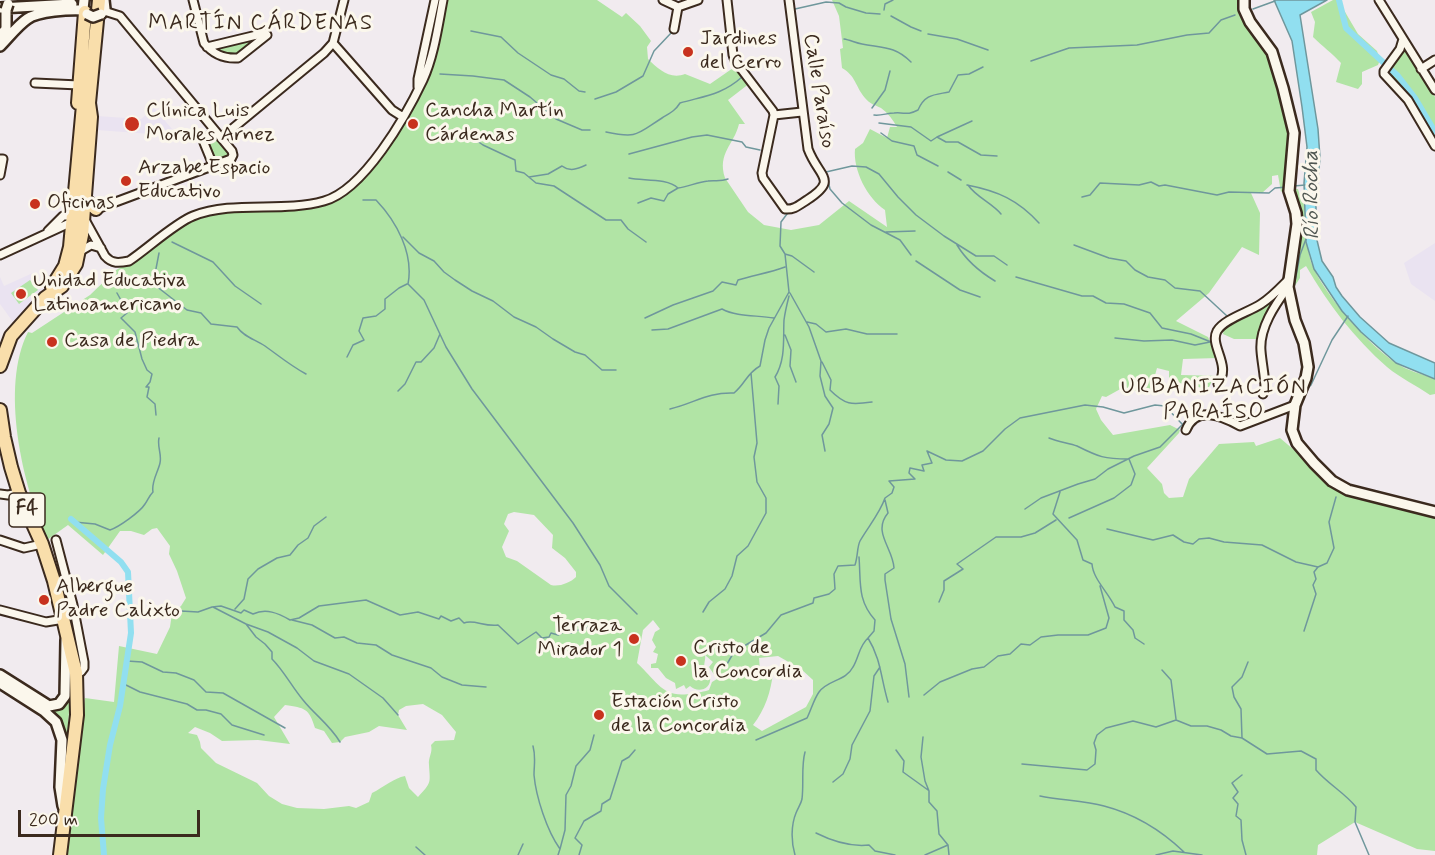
<!DOCTYPE html>
<html>
<head>
<meta charset="utf-8">
<style>
  body { margin:0 }
  #map { position:relative; width:1435px; height:855px; overflow:hidden; background:#f1ebef; font-family:Mynerve,sans-serif }
  canvas { display:block }
  .scale { position:absolute; left:18px; top:810px; width:182px; height:27px; box-sizing:border-box; border:3px solid #3b2a1e; border-top:0; padding-left:8px; font-size:18px; line-height:21px; white-space:nowrap; color:#3b2a1e; -webkit-text-stroke:4px #fbf7ec; paint-order:stroke }
</style>
</head>
<body>
<div id="map">
<canvas width="1435" height="855"></canvas>
<div class="scale">200 m</div>
</div>
<script>
const ctx = document.querySelector('canvas').getContext('2d');
ctx.lineJoin = 'round';
function fillPath(path, color) { ctx.fillStyle = color; ctx.fill(path, 'evenodd'); }
function strokePath(path, color, width, dash) { ctx.strokeStyle = color; ctx.lineWidth = width; ctx.lineCap = dash ? 'butt' : 'round'; ctx.setLineDash(dash || []); ctx.stroke(path); }
function drawText(font, color, halo, rows, align = 'center') {
  ctx.font = font + ' Mynerve,sans-serif'; ctx.lineWidth = 6; ctx.setLineDash([]); ctx.textBaseline = 'middle'; ctx.strokeStyle = halo; ctx.fillStyle = color; for (const [text, x, y, turn = 0] of rows) {
    ctx.save(); ctx.translate(x, y); ctx.rotate((+turn || 0) * Math.PI / 180); ctx.textAlign = isNaN(turn) ? turn : align; if (halo) ctx.strokeText(text, 0, 0); ctx.fillText(text, 0, 0); ctx.restore();
  }
}
fillPath(new Path2D(`
  M154,108L172,129L164,135L97,130V116L141,119Z
  M1435,243V301L1411,284L1404,263Z
  M35,272L45,291L13,322L0,304V277L4,286Z`), '#eae3f1');
fillPath(new Path2D(`
  M446,0H597L622,17L626,13L640,26L651,41L647,47L648,59C658,69 670,80 685,74L710,84L736,66L750,83L728,100L745,124H739C734,145 717,153 725,178L748,212L764,225L791,230L819,225L849,201L887,227L885,210C867,198 853,170 855,149L863,143L870,129L887,138L890,127H897C893,120 888,113 881,108C875,105 870,104 865,98C855,86 856,76 842,68L840,49L843,48L839,16L832,0H1241L1269,52L1292,136L1287,186L1281,192L1278,175L1272,176V184L1262,193H1251L1260,213L1259,255L1242,247L1209,293L1176,321L1208,337L1218,358L1183,359L1181,375L1219,376L1212,381L1208,389L1169,381V371L1157,368L1154,379L1157,388L1144,394L1124,387L1106,397L1102,396L1096,409L1101,420L1113,435L1170,425L1180,430L1179,433L1147,468L1162,484L1164,493L1169,498L1183,497L1189,479L1219,444L1254,442L1256,446L1280,438L1342,491L1356,497L1435,515V851L1417,849L1355,822L1318,845L1317,855H66L73,779L85,698L114,702L119,646L157,654L170,627L172,613L181,606L186,598L177,571L169,554L170,546L157,528L152,529L144,535L131,531H120L103,555L68,525L47,540C22,483 0,387 28,332L32,333L90,295L116,270L147,253L189,221L209,215L241,211L321,205C360,196 411,118 426,81C436,56 439,26 446,0ZM514,512L534,515L553,535L552,548L565,558L576,572V577C570,583 559,587 551,585L517,561L506,557L502,547L509,531L504,524L508,514ZM653,620L660,629L655,632L652,640L656,647L653,652L658,654L656,663L651,664V668H658L666,678L675,683L676,689L684,685L686,689L690,686C697,693 712,690 710,677C708,670 707,676 705,669C703,664 706,660 705,655L713,662L709,667L717,679L712,682L709,690C703,692 700,692 694,693C663,700 658,682 637,663L643,630ZM778,656L801,669L813,680V694L806,707L762,731L753,725C765,710 771,691 773,673L760,671L759,658ZM423,704L442,715L456,732L454,740L435,741L431,745C433,753 428,757 429,765C430,783 432,782 418,797L409,788L405,776C394,778 384,787 372,793L369,802L356,808L349,806L324,809L297,808L282,804L269,796L257,783L216,763L201,748L200,742L197,735L188,733L195,727L210,733L222,741L258,740L290,744L274,717L285,705C305,708 309,708 315,728L324,731L332,743L340,742L345,737L369,732L379,726L407,730L398,715L399,710L406,706Z
  M1333,0H1338L1358,34L1377,51L1380,60L1378,65L1362,72V84L1358,89L1336,82L1341,63C1332,53 1322,46 1313,37L1315,22L1311,12Z
  M250,40L251,45C239,55 231,58 217,50L218,47Z
  M1404,47L1435,97V138L1410,97L1388,73L1387,69Z
  M212,137C219,139 228,149 228,156L215,160L207,145L209,139Z
  M1294,189H1298C1300,198 1306,205 1306,214C1308,233 1305,251 1314,269C1329,300 1368,344 1396,363C1408,371 1422,374 1435,379V394L1430,395C1416,385 1400,378 1387,367C1354,338 1328,304 1306,266L1300,270V278L1292,290Z
  M30,280L38,290L19,304L11,293Z
  M1281,292L1265,317L1257,339H1234L1223,334L1224,328L1229,323Z
  M67,657C73,699 67,738 62,779L64,740L43,705L61,706Z`), '#b1e4a5');
const water = new Path2D(`
  M1274,0H1327L1300,15L1318,129L1320,158L1316,198V236L1322,261L1333,277L1336,287L1342,296L1360,317L1389,343L1435,363V379L1396,363L1361,332L1342,311L1314,269L1306,242L1304,183L1307,147L1302,107L1292,41Z`);
fillPath(water, '#91dff0');
strokePath(water, '#6f979c', 1.5);
strokePath(new Path2D(`
  M795,9L826,2L839,3L846,7L866,13L880,14
  M1253,9L1275,1
  M884,10L885,4L893,0
  M891,16L911,27L921,31
  M471,31L501,37L518,53L551,75L564,79L579,91L585,92
  M928,34L957,39L988,50
  M844,39C850,40 856,43 862,44C883,48 895,46 911,62
  M1031,61L1069,48L1137,45L1187,35L1209,33L1221,20L1235,15
  M440,74L473,76L504,80L530,97L556,119L582,130H590
  M595,99L616,92L643,76L654,51L672,32
  M872,108L885,90L890,71
  M874,115C881,116 887,113 894,113C906,112 906,116 918,110C925,94 934,95 949,92L958,75L969,74L983,67
  M879,123L911,127L931,141L937,137L946,142H958L981,155L997,156
  M429,125L442,131L467,134L483,145L515,160L516,171L524,173L536,183L554,186L606,220H621L628,229L646,242
  M606,132C638,139 637,134 662,118C670,113 675,111 680,103C704,96 722,95 742,77
  M881,133L892,141L914,146L917,155L938,166
  M937,137L972,121
  M629,154L692,137L707,135L742,142L746,147L760,150
  M948,172L961,180
  M529,177L548,174L562,166C570,172 577,169 586,165
  M629,178C643,181 667,178 678,188C688,187 697,182 708,181C715,180 720,182 728,179
  M967,185C998,191 1018,200 1039,223
  M968,185C976,197 992,203 1001,214
  M1294,186L1305,185
  M1082,197L1090,195L1100,183L1139,185L1151,182L1159,186L1165,185L1217,195L1229,192L1269,193L1275,188L1287,187
  M363,200H376C396,221 414,253 408,284L424,300L446,347L472,389L573,523L600,565L609,586L637,614
  M638,203L651,198L664,201L668,194L678,188
  M886,232L915,231
  M403,237L419,253L434,261L444,272L455,280L472,291L493,301L514,317L536,327L553,339L575,352L585,355L602,370H616
  M172,242L213,262L235,286L261,304
  M957,245C966,260 980,272 995,281
  M1074,245L1109,258L1126,261L1135,270L1148,277L1165,280L1175,288L1200,291L1227,316
  M159,253L155,274L156,286L187,310L201,313L211,324L237,327C245,338 255,339 265,346C279,356 291,366 306,374
  M785,254L792,256L814,272
  M911,255L900,240L871,225L842,203L830,189L826,172L852,166L866,167L879,174L898,197L916,215L944,236L976,256H994L1007,265
  M916,261L960,290L980,297
  M1016,277L1082,296H1093L1106,303L1124,304L1150,313L1162,328L1191,334L1211,342
  M1293,292L1300,255L1306,239
  M117,293L122,302
  M790,293L809,327L821,361L820,376L825,396L833,408L829,424L822,435L825,451
  M125,305L127,313L121,318L135,332L142,359L147,370L152,374L150,382L146,387H149L147,397L155,404L156,415
  M645,318L673,305L713,291L722,282L736,285L738,280C754,275 769,273 785,267
  M807,322L816,324L826,332L846,329L867,334H897
  M652,330L668,329L722,309C737,317 756,315 774,318
  M785,335L791,350L790,366L796,382
  M1115,338L1144,341L1172,340L1195,345L1210,342
  M347,357L353,345L364,340L359,331L363,318L376,316L385,309V299L399,288L407,284
  M822,362L831,380L830,390C845,405 851,405 872,402
  M1306,390L1311,385L1332,340L1348,316
  M398,391L405,384L416,362H421L434,348L440,334
  M778,404L779,386L775,377C786,359 783,339 784,320C785,312 787,304 789,296
  M670,409C695,403 707,392 734,393C746,383 746,374 760,366L765,340L769,328L789,292L785,254L780,246L781,222L787,214
  M1049,438C1058,442 1070,443 1077,446C1099,457 1104,459 1129,459L1135,474L1131,485L1114,498L1069,518
  M1060,492L1053,514L1077,540L1083,560L1092,564C1093,579 1108,592 1115,607L1124,611V620L1133,630L1135,638L1144,644
  M885,500L888,513C872,532 893,548 894,568L885,574V580L891,619L905,664L909,697
  M1025,509L1041,498L1078,484L1095,479L1108,469L1134,456L1160,447L1187,420
  M74,522L95,524L110,530C119,527 140,512 145,504C148,500 149,496 153,492C151,482 158,472 160,463C162,454 157,447 159,438
  M1107,529L1153,540L1173,535L1184,542L1193,544L1199,539L1209,538L1224,542L1262,545L1296,562L1318,567
  M859,557C861,582 857,600 875,620L874,631L868,638C881,659 881,679 888,702
  M939,602L944,590V581L963,569L957,564L996,537H1021L1035,533L1056,520
  M213,607L246,624L256,637L265,644L272,652V659C284,671 292,687 303,700C315,715 330,725 340,742
  M235,609L244,599L248,579L258,569L277,558L290,555L298,545L308,538L314,526L326,517
  M703,612L709,602L725,589L732,576L737,556L748,546L766,513V498L757,482L754,457L757,443L751,373
  M175,616L181,611L198,612L212,607L221,606L241,613L244,610L253,614C266,608 278,613 290,620L299,618L319,606L366,600L400,615L418,612L439,619L441,616L451,621L459,618L464,623C474,619 484,627 498,625L518,644L536,632L542,638L549,637L551,633L558,635L565,631L571,633C578,629 588,628 596,625
  M292,620L312,625L335,638L344,637L357,643L376,645L392,655L431,668L442,677L462,685L486,687
  M246,624L268,632L297,648L314,661L349,674L383,698L398,715
  M1304,631L1316,594L1313,585L1316,579L1314,572L1318,567L1327,563L1334,548L1329,522L1336,497
  M127,661L142,662L163,672L176,673L194,680L206,692L223,693L285,728
  M727,664L734,652L766,633L781,615L813,603L814,598L829,594L835,589L834,574L838,566L855,565C858,556 857,547 860,541C868,527 880,513 885,498L892,493L894,487L889,481L915,479L909,473L910,468L924,471L922,465L932,463L927,451L946,460L962,461L983,451L1005,429L1020,418L1085,405L1103,407L1124,413L1155,405L1165,406L1182,424
  M1162,670L1171,680L1176,719
  M124,684L140,692L187,704L197,710H206L221,714L232,725L264,735
  M924,695L940,682L972,669L984,667L998,656L1010,654L1021,644L1030,645L1041,637L1058,635H1088L1106,628L1109,618L1100,586
  M923,737L921,757L925,781L929,791V802L937,811L939,834L948,845L949,855
  M1242,738L1241,709L1234,697L1232,687L1242,677L1248,662
  M756,740L807,718C811,710 814,699 819,692C827,680 846,681 853,667C859,657 859,646 868,638
  M533,746C536,757 534,765 534,775C536,797 547,831 560,849L558,855
  M896,750L904,761L903,772L928,790
  M1022,764L1087,770L1095,764L1096,750L1094,743L1097,735L1106,728L1133,721L1156,727L1176,720L1191,726H1207L1221,730L1231,736L1242,738L1267,754L1301,751L1316,759V770C1328,784 1345,793 1356,807L1355,822L1369,855
  M1242,775L1232,783L1238,792L1233,798L1238,804L1236,816L1241,820L1242,840L1246,855
  M833,782L843,774L850,759L852,745L870,711L874,676L880,667
  M1040,796C1060,800 1085,801 1104,806C1135,814 1162,831 1184,852
  M816,833C832,841 851,847 869,845L875,851L895,855
  M416,847L425,855
  M560,849L565,830L566,795L571,786L576,766L590,750L594,735
  M518,855L523,844
  M579,855L582,845L575,838L584,821L601,811L602,804L610,799L622,761L629,757L635,750
  M795,855C791,842 791,825 796,813C798,808 801,804 802,799C804,783 801,767 805,752
  M925,855L948,845
  M1156,855L1173,851L1202,855`), '#6f979c', 1.5);
strokePath(new Path2D(`
  M1339,0L1346,28L1398,76L1415,98L1435,132
  M71,519L121,562L128,572L131,633L120,706L110,745L103,789L101,818L104,855`), '#91dff0', 6);
const street = new Path2D(`
  M193,0L204,43C213,54 223,59 238,58L267,35L265,33L207,47
  M663,0L678,7L698,0
  M727,0L733,55L735,61L773,111L774,115L762,173L763,178L785,209C794,210 799,205 807,200C839,179 819,178 808,149L789,0
  M1379,0L1435,90
  M674,29L678,7
  M1403,39L1400,49L1384,71V74L1408,100L1435,146
  M333,43L392,110L403,117
  M1421,69L1435,60
  M35,83L79,85
  M418,87V79L435,0
  M774,115L802,112
  M221,138L324,53L333,43L344,0
  M0,159H3L0,175
  M213,165L204,143L206,138L215,131
  M94,210L231,159L233,155L232,151L120,16L104,11
  M84,218L105,256C112,264 119,263 129,261C147,249 175,223 193,216C234,200 282,213 324,201C364,190 406,116 423,80C434,56 438,26 443,0
  M48,231L63,216H76
  M79,252L91,245L101,248
  M0,255L74,221
  M1218,384C1232,365 1209,346 1217,331C1224,319 1249,312 1261,304C1272,297 1280,288 1289,279
  M1263,394L1265,389C1265,376 1262,364 1261,351C1259,328 1275,305 1288,287
  M1186,430C1196,405 1222,416 1240,426L1295,405
  M0,494L8,495L19,493
  M0,540L24,548L42,544
  M56,540L73,605L84,662V668L81,672L76,673
  M0,610L46,622L64,619`);
const secondary = new Path2D(`
  M84,0L83,9L87,14
  M1244,0V9L1250,22L1272,52L1283,88L1294,133L1289,191L1296,213L1297,224L1288,287L1295,320L1304,343L1308,367L1306,378L1295,405L1292,430L1297,443L1314,463L1332,481L1348,490L1435,512
  M0,8L72,4
  M101,14L105,9L104,0
  M0,36L6,29V10
  M0,46C9,37 17,26 27,19C38,11 70,9 84,10
  M0,675L49,706L59,704L65,696L66,640
  M0,683L44,711L56,722L62,740L60,787L63,806`);
const highway = new Path2D(`
  M78,103L85,12
  M84,199L96,209
  M52,287L65,266L70,247L84,94
  M0,366L11,336L45,298L62,286L76,264L82,235L91,117L89,103L99,0
  M0,410L4,437L11,467L19,493L42,544L54,581L76,673L77,715L60,855`);
strokePath(street, '#3b2a1e', 11);
strokePath(secondary, '#3b2a1e', 14);
strokePath(highway, '#3b2a1e', 16);
strokePath(street, '#fbf7ec', 7);
strokePath(secondary, '#fbf7ec', 9);
strokePath(highway, '#f9deab', 12);
const secondaryBridge = new Path2D(`
  M6,10L8,4
  M87,14L93,17L101,14`);
strokePath(secondaryBridge, '#3b2a1e', 14, []);
strokePath(secondaryBridge, '#fbf7ec', 9);
for (const [x, y, r, color] of [
  [688,52,6,"#c8321e"],
  [132,124,8,"#c8321e"],
  [413,124,6,"#c8321e"],
  [126,181,6,"#c8321e"],
  [35,204,6,"#c8321e"],
  [21,294,6,"#c8321e"],
  [52,342,6,"#c8321e"],
  [44,600,6,"#c8321e"],
  [634,639,6,"#c8321e"],
  [681,661,6,"#c8321e"],
  [599,715,6,"#c8321e"]
]) { const dot = new Path2D(); dot.arc(x, y, r, 0, 2 * Math.PI); ctx.fillStyle = color; ctx.fill(dot); strokePath(dot, '#fbf7ec', 2); }
for (const [x, y, w] of [
  [27,510,36]
]) { const box = new Path2D(); box.roundRect(x - w / 2, y - 17, w, 34, 4.5); ctx.fillStyle = '#fbf7ec'; ctx.fill(box); strokePath(box, '#3b2a1e', 1.5); }
drawText('bold 20px', '#3b2a1e', null, [
  ["F4",27,510]
]);
drawText('21px', '#3b2a1e', '#fbf7ec', [
  ["Jardines",700,40],
  ["del Cerro",700,64],
  ["Clínica Luis",146,112],
  ["Morales Arnez",146,136],
  ["Cancha Martín",425,112],
  ["Cárdenas",425,136],
  ["Arzabe Espacio",138,169],
  ["Educativo",138,193],
  ["Oficinas",47,204],
  ["Unidad Educativa",33,282],
  ["Latinoamericano",33,306],
  ["Casa de Piedra",64,342],
  ["Albergue",56,588],
  ["Padre Calixto",56,612],
  ["Terraza",622,627,"right"],
  ["Mirador 1",622,651,"right"],
  ["Cristo de",693,649],
  ["la Concordia",693,673],
  ["Estación Cristo",611,703],
  ["de la Concordia",611,727]
], 'left');
drawText('21px', '#3b2a1e', '#fbf7ec', [
  ["Calle Paraíso",818,91,81]
]);
ctx.letterSpacing = '1.5px';
drawText('22px', '#3b2a1e', '#fbf7ec', [
  ["MARTÍN CÁRDENAS",261,24],
  ["URBANIZACIÓN",1214,388],
  ["PARAÍSO",1214,413]
]);
ctx.letterSpacing = '0px';
drawText('italic 22px', '#505752', '#fbf7ec', [
  ["Río Rocha",1313,195,-91]
]);
</script>
</body>
</html>
